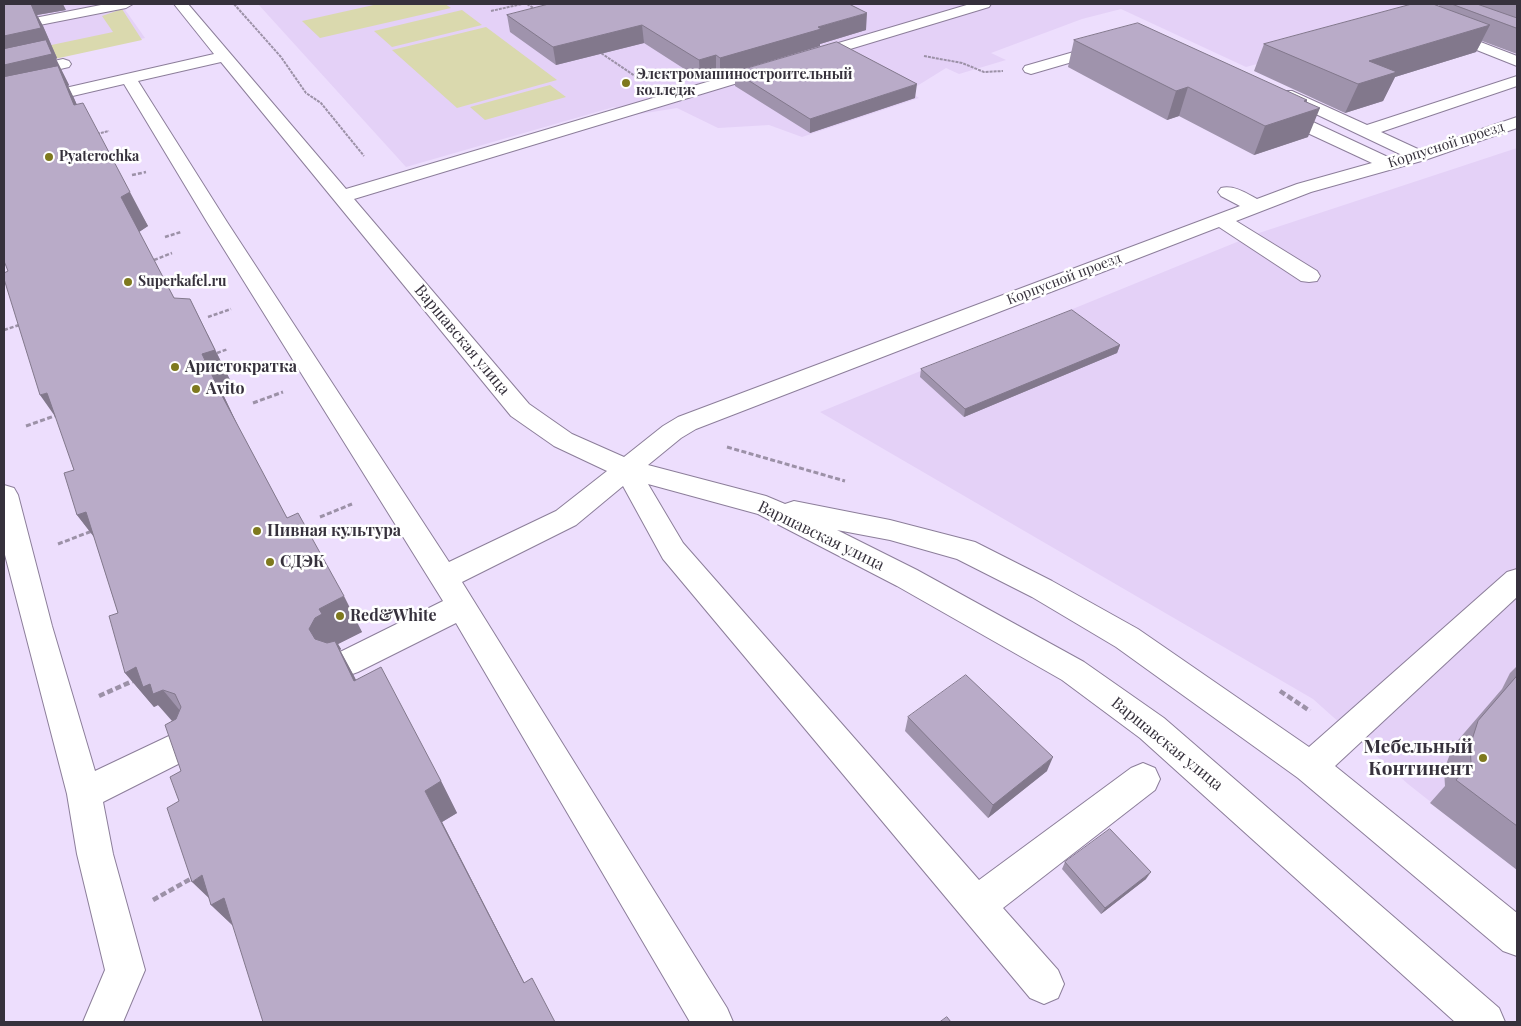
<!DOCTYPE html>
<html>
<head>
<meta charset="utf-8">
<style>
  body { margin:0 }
  #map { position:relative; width:1521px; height:1026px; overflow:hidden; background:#eddefd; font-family:"Playfair Display",serif }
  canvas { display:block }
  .frame { position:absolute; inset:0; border:5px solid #36313c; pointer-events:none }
</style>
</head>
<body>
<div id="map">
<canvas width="1521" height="1026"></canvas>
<div class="frame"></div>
</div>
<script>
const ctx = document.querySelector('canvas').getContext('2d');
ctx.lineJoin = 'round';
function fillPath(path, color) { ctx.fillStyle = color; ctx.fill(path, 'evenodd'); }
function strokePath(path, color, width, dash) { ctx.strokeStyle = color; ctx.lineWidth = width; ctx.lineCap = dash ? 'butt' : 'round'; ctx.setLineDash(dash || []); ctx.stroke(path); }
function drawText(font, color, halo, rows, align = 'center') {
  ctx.font = font + ' "Playfair Display",serif'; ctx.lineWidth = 5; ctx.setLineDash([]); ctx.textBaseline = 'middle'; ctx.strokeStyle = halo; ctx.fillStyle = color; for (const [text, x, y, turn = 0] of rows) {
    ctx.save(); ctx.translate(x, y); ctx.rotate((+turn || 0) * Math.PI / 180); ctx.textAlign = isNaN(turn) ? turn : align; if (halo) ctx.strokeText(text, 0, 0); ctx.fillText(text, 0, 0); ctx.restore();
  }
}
fillPath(new Path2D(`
  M4,4H121L145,38L4,70Z
  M258,4H1517V51L1431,17L1246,67L1121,9L1082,19L991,53L1006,60L959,74L946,68L909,91L919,98L802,137L769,125L718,128L677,108L627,116L614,107L406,167Z
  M1517,148V870L1408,784L1313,699L820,412L1259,233Z`), '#e4d1f7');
fillPath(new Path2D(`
  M378,4H445L451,8L320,38L302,21Z
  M122,9L142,40L4,70V55L113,32L102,16Z
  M462,10L482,25L392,47L374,31Z
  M486,27L557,80L457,108L392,50Z
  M550,85L566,97L485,120L470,107Z`), '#dad9ae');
const minor = new Path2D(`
  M106,4H133L126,8L4,32V24Z
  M174,4H188L346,189L970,4H991L989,7L354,199L529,404L572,434L624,457L663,426L678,417L1240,206L1221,196L1218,192L1221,188C1234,185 1246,193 1257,199L1297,184L1372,163L1271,116L1269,112L1271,108H1283L1390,158L1402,155L1280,97L1278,94L1280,91H1292L1367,125L1517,76V86L1381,132L1420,150L1517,117V128L1425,160L1311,192L1236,221L1317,271L1320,276L1317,281L1309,282L1301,281L1219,227L696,429L681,438L648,465L766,496L785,504L794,501L890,520L975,542L1052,581L1138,629L1309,747L1507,572L1517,569V597L1335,766L1517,913V956L1503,951L1298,778L1116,647L1032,597L957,559L890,540L837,530L917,570L1084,662L1164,718L1499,1008L1505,1022H1455L1140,738L1062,680L897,586L758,514L648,484L683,543L979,880L1131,768L1143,763L1155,768L1160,779L1155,790L1003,908L1058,970L1064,984L1058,998L1044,1004L1030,998L663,559L623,486L576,525L462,582L727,1008L733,1022H690L456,623L358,672L347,676L336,672L331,663L336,654L443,601L207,222L124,84L4,112V102L214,54ZM221,62L511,416L554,446L607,471L556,511L449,562L227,222L138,81Z
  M1444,28L1517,56V66L1439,35L1437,32L1439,29Z
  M1105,43L1110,45L1113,48L1110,51L1031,74L1025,72L1023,69L1025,66Z
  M63,59L69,61L71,64L69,67L4,82V72Z
  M4,485L14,488L18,495L52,626L95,771L190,726L202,730L207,741L202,752L103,802L113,854L145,970L123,1022H83L105,970L77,854L67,794L4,551Z`);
strokePath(minor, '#8c7e9a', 2);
strokePath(new Path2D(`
  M234,4L281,57L306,93L321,103L364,156
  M527,4L535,9
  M491,11L522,4
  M598,51L635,76
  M924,56L962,63L984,72L1003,71
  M97,134L109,131`), '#9c91a7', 2, [3, 1]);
strokePath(new Path2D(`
  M132,175L146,172
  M165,237L181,232
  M154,260L172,253
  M208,317L231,309
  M4,330L22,324
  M217,353L228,349`), '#9c91a7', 2.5, [4, 2]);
strokePath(new Path2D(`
  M253,403L283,392
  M26,426L57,415
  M727,447L845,481
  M320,517L352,504
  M58,544L92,531`), '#9c91a7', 3, [5, 2.5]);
strokePath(new Path2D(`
  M1280,691L1310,711
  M99,696L135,680
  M153,900L194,877`), '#9c91a7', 4.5, [6, 3]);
fillPath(minor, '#fff');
fillPath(new Path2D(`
  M4,4L66,10L37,15L43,26L57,58L56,59L69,85L68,86L77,105L148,226L139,232L174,298L208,335L233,386L221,390L238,426L287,518L362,632L338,644L341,649L340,650L356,680L441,781L457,813L442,822L524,982L555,1022L232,925L211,905L179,801L181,771L175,720L158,705L154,707L125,673L118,613L94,537L77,515L74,470L8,271Z
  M1440,4H1517V54L1482,41L1476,52L1395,77L1383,101L1345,113L1254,71L1264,44L1439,6Z
  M507,15L866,30L820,44V46L720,76L716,74L700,79L644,43L556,65L510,32Z
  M1074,40L1307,100V102L1308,137L1254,155L1179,116L1167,120L1068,67Z
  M735,72L915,98L810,133L735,86Z
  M1120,345L1117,353L964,417L920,377L921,369Z
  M1517,666V870L1430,803L1445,786L1444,770L1453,746L1502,689L1510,673Z
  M908,717L1047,771L988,818L905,731Z
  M1065,862L1146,879L1101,914L1062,869Z`), '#9f93ac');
fillPath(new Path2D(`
  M4,4H63L66,10L37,15L43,26L57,58L56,59L69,85L68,86L74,98L91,138L4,100Z
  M867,13L866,30L820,44V46L720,76V58L818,27Z
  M642,25L644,43L556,65L553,47Z
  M1490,25L1476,52L1395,77L1383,101L1345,113L1369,61Z
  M716,55V74L700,79L699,60Z
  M917,84L915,98L810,133V119Z
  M1188,87L1179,116L1167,120L1176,91Z
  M1307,100L1301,114L1320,108L1308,137L1254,155L1265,126L1304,101Z
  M130,192L148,226L139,232L121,197Z
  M190,299L233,386L221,390L239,428L220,392L202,354Z
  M1120,345L1117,353L964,417L965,409Z
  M47,393L66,432L40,395Z
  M86,512L105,551L77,515Z
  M344,596L362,632L338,644L341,649L340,650L354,676L373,715L329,664L309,629L319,609Z
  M136,667L163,690L191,724L172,721L158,705L154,707L125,673Z
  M1053,757L1047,771L988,818L993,805Z
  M441,781L457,813L442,822L537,1008L425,791Z
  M1151,872L1146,879L1101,914L1105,908Z
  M202,875L231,904L241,933L211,905L214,903L192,882Z`), '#82788c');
const building = new Path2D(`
  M4,4H31L41,28L4,36Z
  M549,4H849L867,13L818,27L821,29L720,58L716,55L699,60L642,25L553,47L507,15Z
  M1412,4H1433L1490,25L1369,61L1397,72L1358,84L1264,44Z
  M1452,4H1477L1517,18V28Z
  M1138,23L1307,100L1304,101L1320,108L1265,126L1188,87L1176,91L1074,40Z
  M46,40L52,54L4,65V49Z
  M837,42L917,84L810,119L735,72Z
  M58,66L74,105L83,103L130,192L121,197L174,298L190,299L215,350L202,354L220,392L287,518L298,513L344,596L319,609L322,614L315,618L309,629L315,639L327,643L335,641L354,681L381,667L441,781L425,791L524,983L532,978L555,1022H263L224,898L211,905L202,875L192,882L167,808L179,801L170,777L181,771L165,725L176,719L181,707L175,694L163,690L153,694L150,684L143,687L136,667L125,673L109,616L118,613L86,512L77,515L64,473L74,470L47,393L40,395L4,279V273L8,271L4,261V77Z
  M1072,310L1120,345L965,409L921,369Z
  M966,675L1053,757L993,805L908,717Z
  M1517,676V826L1456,780L1471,762L1470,746L1478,721Z
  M1110,829L1151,872L1105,908L1065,862Z
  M947,1017L951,1022H940Z`);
fillPath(building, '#b9abc8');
strokePath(building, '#82788c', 1);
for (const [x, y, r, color] of [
  [626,83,5,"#7e791e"],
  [49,157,5,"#7e791e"],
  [128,282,5,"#7e791e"],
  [175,367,5,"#7e791e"],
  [196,389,5,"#7e791e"],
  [257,531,5,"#7e791e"],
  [270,562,5,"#7e791e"],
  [340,616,5,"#7e791e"],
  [1483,758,5,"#7e791e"]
]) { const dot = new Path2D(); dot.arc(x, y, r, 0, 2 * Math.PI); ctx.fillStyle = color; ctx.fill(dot); strokePath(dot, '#fff', 2); }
drawText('bold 14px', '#36313c', '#fff', [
  ["Электромашиностроительный",636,75],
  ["колледж",636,91],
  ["Pyaterochka",59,157],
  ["Superkafel.ru",138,282]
], 'left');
drawText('14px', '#36313c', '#fff', [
  ["Корпусной проезд",1446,145,-18],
  ["Корпусной проезд",1064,279,-21]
]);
drawText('16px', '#36313c', '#fff', [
  ["Варшавская улица",462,340,50],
  ["Варшавская улица",821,536,26],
  ["Варшавская улица",1167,744,39]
]);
drawText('bold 16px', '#36313c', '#fff', [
  ["Аристократка",185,367],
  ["Avito",206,389],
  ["Пивная культура",267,531],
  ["СДЭК",280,562],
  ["Red&White",350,616]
], 'left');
drawText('bold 19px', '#36313c', '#fff', [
  ["Мебельный",1473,747],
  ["Континент",1473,769]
], 'right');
</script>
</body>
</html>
